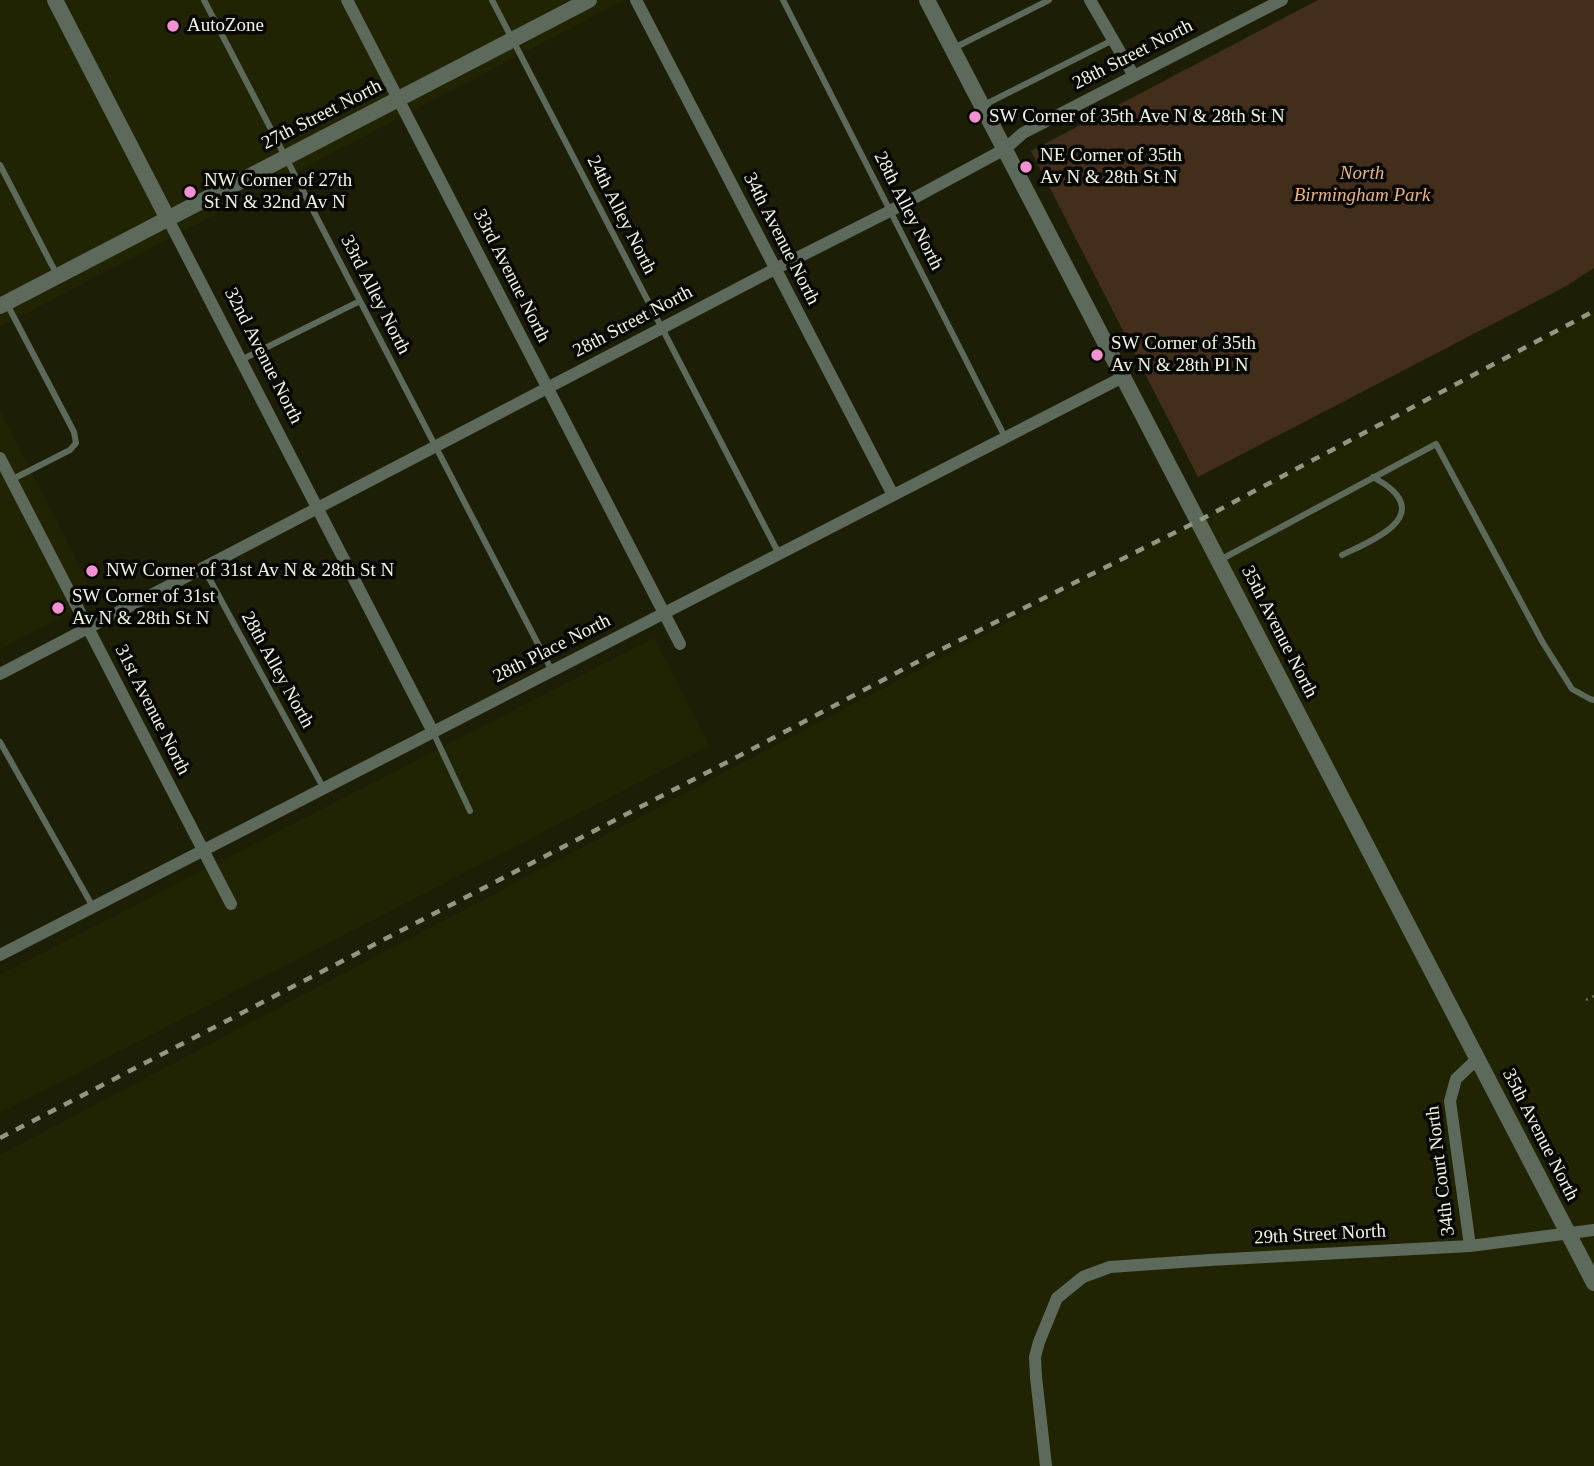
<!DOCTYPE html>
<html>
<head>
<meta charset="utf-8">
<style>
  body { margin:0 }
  canvas { display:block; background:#1c1f05 }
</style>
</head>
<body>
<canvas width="1594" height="1466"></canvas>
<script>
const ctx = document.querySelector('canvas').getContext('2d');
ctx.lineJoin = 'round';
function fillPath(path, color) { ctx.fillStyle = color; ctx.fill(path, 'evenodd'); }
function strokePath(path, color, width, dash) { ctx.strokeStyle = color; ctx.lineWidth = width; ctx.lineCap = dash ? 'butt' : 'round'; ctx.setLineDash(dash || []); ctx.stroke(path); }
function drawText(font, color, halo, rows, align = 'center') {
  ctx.font = font + ' "Times New Roman",serif'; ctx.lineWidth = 7; ctx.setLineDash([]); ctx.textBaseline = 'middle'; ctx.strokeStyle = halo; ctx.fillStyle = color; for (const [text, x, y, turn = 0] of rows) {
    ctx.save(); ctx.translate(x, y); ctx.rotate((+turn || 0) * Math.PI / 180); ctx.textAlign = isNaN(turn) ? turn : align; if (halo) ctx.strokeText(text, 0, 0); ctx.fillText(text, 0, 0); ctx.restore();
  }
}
fillPath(new Path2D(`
  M0,0H624L0,327Z
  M1594,313V1466H0V1155Z
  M0,411L96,599L0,649Z
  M654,638L709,746L0,1113V975Z`), '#212402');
fillPath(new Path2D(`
  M1318,0H1594V268L1568,285L1198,477L1031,151Z`), '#432e1c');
strokePath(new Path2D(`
  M1586,1000L1594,996`), '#6c6f59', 2.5, [2, 5]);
strokePath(new Path2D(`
  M204,0L552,671
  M492,0L779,554
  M783,0L1005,437
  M954,48L1049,0
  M984,105L1113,40
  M0,165L57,275
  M7,304L74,432L76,443L70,450L11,480
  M241,360L360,301
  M1342,555C1364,544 1426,521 1392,490C1387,485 1380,481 1373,477
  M1220,560L1436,444L1543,643L1572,689L1590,699L1594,700
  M203,567L324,789
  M433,732L470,811
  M0,742L93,907`), '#5d6a5b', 6);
strokePath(new Path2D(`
  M347,0L680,644
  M636,0L893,495
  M1090,0L1134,76
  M168,219L433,732
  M0,458L231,904
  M0,674L775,269L890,211L1005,149L1023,133L1282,0
  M0,955L1123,377
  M1470,1246L1450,1101L1456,1079L1477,1059
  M1046,1466L1036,1377L1035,1357L1039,1342L1057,1298L1083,1277L1110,1267L1210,1260L1470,1246L1594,1230`), '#5d6a5b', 12);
strokePath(new Path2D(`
  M55,0L168,219
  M927,0L1594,1283
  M0,306L589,0`), '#5d6a5b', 16);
strokePath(new Path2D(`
  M0,1138L737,757L936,652L1198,521L1594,311`), '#939681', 4.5, [9, 9]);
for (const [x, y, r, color] of [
  [173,26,7,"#f591d2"],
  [975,117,7,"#f591d2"],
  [1026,167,7,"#f591d2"],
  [190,192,7,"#f591d2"],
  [1097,355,7,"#f591d2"],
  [92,571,7,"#f591d2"],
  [58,608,7,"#f591d2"]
]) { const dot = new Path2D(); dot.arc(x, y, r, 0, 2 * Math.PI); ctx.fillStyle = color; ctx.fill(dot); strokePath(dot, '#070801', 2.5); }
drawText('19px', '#f1f4e4', '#070801', [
  ["AutoZone",187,26],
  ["SW Corner of 35th Ave N & 28th St N",989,117],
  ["NE Corner of 35th",1040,156],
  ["Av N & 28th St N",1040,178],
  ["NW Corner of 27th",204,181],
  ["St N & 32nd Av N",204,203],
  ["SW Corner of 35th",1111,344],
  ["Av N & 28th Pl N",1111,366],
  ["NW Corner of 31st Av N & 28th St N",106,571],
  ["SW Corner of 31st",72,597],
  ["Av N & 28th St N",72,619]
], 'left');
drawText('19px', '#f1f4e4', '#070801', [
  ["28th Street North",1133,55,-27],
  ["27th Street North",322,115,-27],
  ["28th Alley North",908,211,63],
  ["24th Alley North",621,215,63],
  ["34th Avenue North",781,239,63],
  ["33rd Avenue North",511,276,63],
  ["33rd Alley North",375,295,63],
  ["28th Street North",633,322,-28],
  ["32nd Avenue North",263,356,63],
  ["35th Avenue North",1279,632,63],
  ["28th Place North",552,649,-27],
  ["28th Alley North",277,670,61],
  ["31st Avenue North",152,710,63],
  ["35th Avenue North",1540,1135,63],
  ["34th Court North",1441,1171,-97],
  ["29th Street North",1320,1235,-3]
]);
drawText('italic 19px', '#ecb381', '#070801', [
  ["North",1362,174],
  ["Birmingham Park",1362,196]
]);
</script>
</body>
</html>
